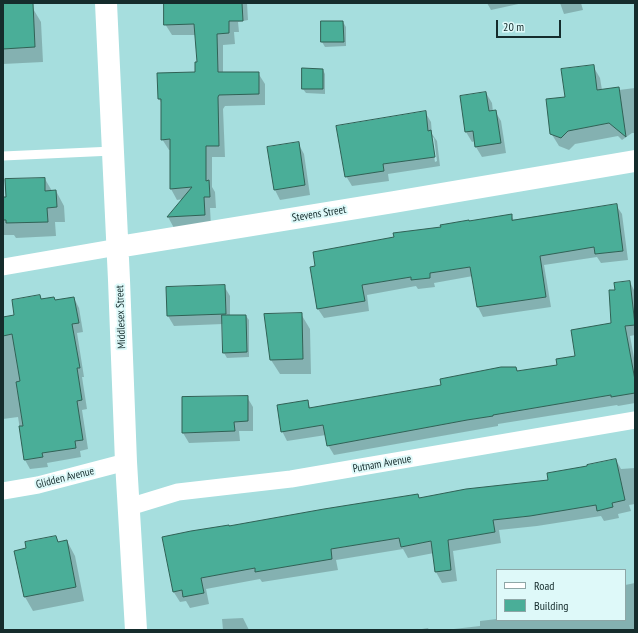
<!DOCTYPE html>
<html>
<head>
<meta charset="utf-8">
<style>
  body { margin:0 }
  #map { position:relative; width:638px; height:633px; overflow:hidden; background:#a6dede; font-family:"PT Sans Narrow",sans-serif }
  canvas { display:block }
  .frame { position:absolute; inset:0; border:4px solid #152c2c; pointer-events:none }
  .legend { position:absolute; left:496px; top:569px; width:130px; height:52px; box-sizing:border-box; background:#def9f9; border:1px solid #8ea7a7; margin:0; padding:5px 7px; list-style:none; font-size:12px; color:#152c2c }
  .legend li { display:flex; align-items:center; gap:8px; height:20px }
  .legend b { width:20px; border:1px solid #8ea7a7 }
  .scale { position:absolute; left:496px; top:20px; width:65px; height:18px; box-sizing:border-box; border:2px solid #152c2c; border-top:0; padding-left:5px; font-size:12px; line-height:14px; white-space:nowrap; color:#152c2c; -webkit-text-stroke:3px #def9f9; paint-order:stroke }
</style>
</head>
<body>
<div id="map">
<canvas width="638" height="633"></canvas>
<div class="frame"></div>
<ul class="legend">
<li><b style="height:5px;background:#fff"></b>Road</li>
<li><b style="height:11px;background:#4aae98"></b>Building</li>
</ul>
<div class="scale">20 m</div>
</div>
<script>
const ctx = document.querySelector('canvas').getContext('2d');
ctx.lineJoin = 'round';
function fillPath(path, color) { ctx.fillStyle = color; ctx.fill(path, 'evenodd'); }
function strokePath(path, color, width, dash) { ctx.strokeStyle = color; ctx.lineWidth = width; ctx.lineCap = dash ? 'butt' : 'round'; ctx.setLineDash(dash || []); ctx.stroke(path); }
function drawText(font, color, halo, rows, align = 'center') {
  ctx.font = font + ' "PT Sans Narrow",sans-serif'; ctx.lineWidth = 4; ctx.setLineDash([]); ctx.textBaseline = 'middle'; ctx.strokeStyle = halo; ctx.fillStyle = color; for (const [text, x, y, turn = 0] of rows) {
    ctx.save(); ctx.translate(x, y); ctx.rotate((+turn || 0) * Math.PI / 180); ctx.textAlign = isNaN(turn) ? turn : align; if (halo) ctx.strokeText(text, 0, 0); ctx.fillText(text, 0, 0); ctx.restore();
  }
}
fillPath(new Path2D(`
  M3,3H28L32,7L41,22L43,62L3,64Z
  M165,3H247L248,20L238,22L239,32H234L235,44L223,45V73H258L265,84V105L225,106L223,109L225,157H212V187L215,192L216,208H210L211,226L174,228L168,217L183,199L177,200L171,189V150H169L162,139V104L159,99L196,73L198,63L196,35H172L165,24Z
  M487,3H523L491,10Z
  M560,3H581L583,10L564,14Z
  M322,22H343L346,27V46L325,47L322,42Z
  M593,66L600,78L602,90L618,88L619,90L635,88V133H632L622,140L618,136L575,144L569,150L559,146L551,133L566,98Z
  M323,70L325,74V94L306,93L303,89Z
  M486,93L492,103L493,112L495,111L501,121L506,153L482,157L476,147L475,141L472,142L466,132Z
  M425,112L431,122L432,134L437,141L440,166L388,174L389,181L352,186L346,176ZM431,136L434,138L437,161L435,162Z
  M298,143L304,154L310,195L280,200L275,190Z
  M45,179L52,191H56L64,206L65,222H55L56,236L16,238L14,235H3V198H7Z
  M616,205L622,214L628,260L601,263L597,257L544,265L551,307L483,317L478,307L473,276L434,283L435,287L418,289L416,286L367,295L369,311L324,318L318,309L442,228L511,215L514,221Z
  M630,282L635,292V335L630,336L635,363V403L618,406L617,405L498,424V426L334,455L328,445L326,435L287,441L282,431L307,401L311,409L442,386L516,368L518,372L558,366L576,357L612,324L616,291Z
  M224,286L230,296V316H246L249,320V357L227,358L224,353L223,324L174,326L168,316L167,288Z
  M74,298L79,308L83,332L77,333L84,377H82L87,409L82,410L88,449L80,451L81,457L47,463L48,467L30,469L25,460L18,417L3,419V318L15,316L41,300L55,301Z
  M301,314L310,329L311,374H280L271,360Z
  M247,397L253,407V431H239L240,441L189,443L183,433Z
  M616,460L621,469L635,468V504L629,505L631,511L618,514L619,518L604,521L601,516L537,526L499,530L501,543L453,551L457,581L442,583L436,572L434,553L408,558L403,549L336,560L338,570L262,582L260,579L206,589L209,604L190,608L186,601L180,602L173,591L229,527L418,495L419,498L549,481L589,467Z
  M56,537L59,543L67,541L75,556L84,601L33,611L25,597L28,549Z
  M635,583V630H445L480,626V621L497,619V620H625V585Z
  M243,618L249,630H223L222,619Z
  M428,628L429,630H416Z`), '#0003');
const building = new Path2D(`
  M3,3H33L35,47L3,49Z
  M164,3H242L243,21H229V33L217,34L218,72H259V94L219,95L218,97L219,146H206V181L209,180L210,197H204L205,215L167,217L192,187L170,189V139L161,140V99H158L157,73L195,72V62H197L194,24L164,25Z
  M321,21H343L344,42H321Z
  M594,65L597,90L619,87L626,137L609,123L568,131L561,138L550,134L546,99L565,97L561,69Z
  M302,68L323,69V89H302Z
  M486,92L489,111L496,110L501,143L475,147L473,131L465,132L460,96Z
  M426,111L428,131L431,130L435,157L383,164L384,171L345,177L336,126Z
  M299,142L305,185L274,190L267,147Z
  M45,178V191L56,190L57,207L47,208L48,222L6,223V220H3V197H6L5,179Z
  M617,204L623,251L595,254L594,247L540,256L546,297L477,307L470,267L430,273V278L411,280V277L362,285L365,301L317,309L310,267L315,266L313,252L394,237L393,233L441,227L440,225L469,220V221L512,214V220Z
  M630,281L635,325L625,326L635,380V393L611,397V395L493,415V416L467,420L327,446L323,425L281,432L277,405L308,400L309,408L441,385L440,379L501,367H516L517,371L557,365L556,359L575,356L571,330L611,323L609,290H615L614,283Z
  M225,285L226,314L167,316L166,287Z
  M40,295L41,299L54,297L55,300L74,297L79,323L72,324L80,368H77L82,400L77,401L83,440L75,441L76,448L42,453L43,457L24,460L19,426H23L16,382L20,381L12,334L3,336V317L14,315L12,300Z
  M302,313L303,359L270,360L264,314Z
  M222,315H246L247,352L223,353Z
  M248,396V421L234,422L235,431L182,433V397Z
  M616,459L625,500L612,503L613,507L597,511L596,505L530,516L493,520L495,532L448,540L451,570L435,572L431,541L401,547L399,538L331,549L332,559L255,572V568L201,578L204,593L183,597L182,590L173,592L162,537L191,531L229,525V526L324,509L418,494L419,498L466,489L548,480L547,473L587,466V465Z
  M56,536L58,542L67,540L76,587L24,597L14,551L26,548L25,542Z`);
fillPath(building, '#4aae98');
strokePath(building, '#306155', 1);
strokePath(new Path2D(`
  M3,156L113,151`), '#fff', 9);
strokePath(new Path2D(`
  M3,267L118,247
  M3,491L38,485L126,462
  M129,507L178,492L291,479L635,420`), '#fff', 17);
strokePath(new Path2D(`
  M106,3L119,280L126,462L136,630
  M118,247L394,202L635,161`), '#fff', 22);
drawText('11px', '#152c2c', '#def9f9', [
  ["Stevens Street",319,214,-9],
  ["Middlesex Street",121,317,-92],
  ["Putnam Avenue",382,464,-10],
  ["Glidden Avenue",65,478,-14]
]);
</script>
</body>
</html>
